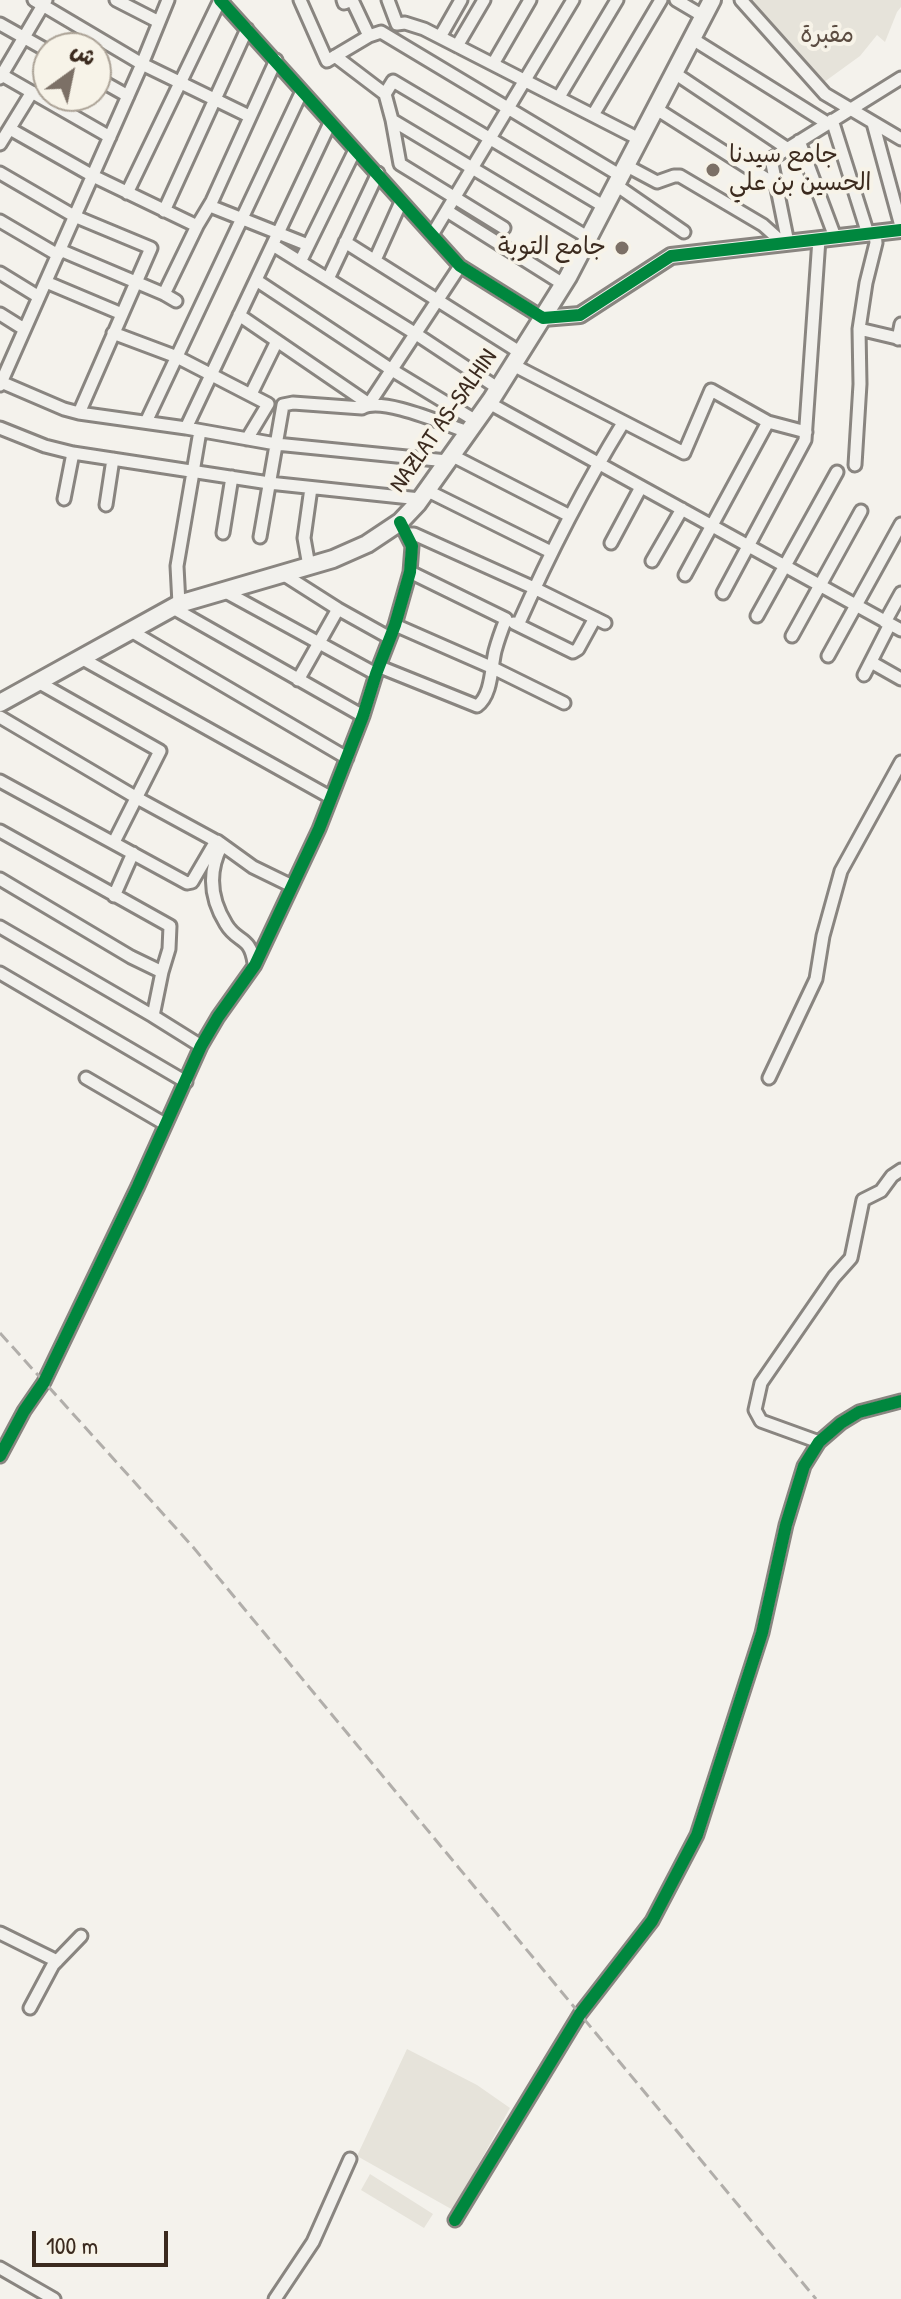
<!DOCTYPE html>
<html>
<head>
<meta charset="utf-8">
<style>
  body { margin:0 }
  #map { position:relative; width:901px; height:2299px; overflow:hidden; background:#f4f2ec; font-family:"Patrick Hand","Playpen Sans Arabic",sans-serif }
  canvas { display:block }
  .north { position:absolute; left:32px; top:32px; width:80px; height:80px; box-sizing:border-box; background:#f7f3e8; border:2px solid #aca397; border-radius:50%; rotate:33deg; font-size:22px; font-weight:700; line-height:32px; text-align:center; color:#3b2a1e }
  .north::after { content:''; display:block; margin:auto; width:28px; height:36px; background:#7c7066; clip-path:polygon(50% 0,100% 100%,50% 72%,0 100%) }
  .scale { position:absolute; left:32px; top:2231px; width:136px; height:36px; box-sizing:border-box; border:4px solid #3b2a1e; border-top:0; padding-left:10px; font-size:24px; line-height:28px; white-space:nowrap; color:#3b2a1e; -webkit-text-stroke:6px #f7f3e8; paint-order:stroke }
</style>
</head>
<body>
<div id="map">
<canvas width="901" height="2299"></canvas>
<div class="north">ش</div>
<div class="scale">100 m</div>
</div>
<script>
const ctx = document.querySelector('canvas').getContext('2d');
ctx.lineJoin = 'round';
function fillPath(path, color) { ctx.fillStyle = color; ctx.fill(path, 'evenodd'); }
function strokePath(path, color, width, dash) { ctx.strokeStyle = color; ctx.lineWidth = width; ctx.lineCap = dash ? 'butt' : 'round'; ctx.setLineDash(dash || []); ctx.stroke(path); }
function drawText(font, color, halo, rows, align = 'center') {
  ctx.font = font + ' "Patrick Hand","Playpen Sans Arabic",sans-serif'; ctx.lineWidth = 8; ctx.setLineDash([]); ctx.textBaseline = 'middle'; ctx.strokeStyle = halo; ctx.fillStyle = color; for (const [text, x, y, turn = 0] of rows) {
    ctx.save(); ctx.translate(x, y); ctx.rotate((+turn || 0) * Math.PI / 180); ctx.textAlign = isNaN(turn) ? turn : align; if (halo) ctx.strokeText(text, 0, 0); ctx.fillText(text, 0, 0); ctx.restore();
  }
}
fillPath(new Path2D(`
  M746,0H901V7L897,12L885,42L877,35L860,56L820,85Z
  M407,2049L477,2085L510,2108L453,2210L357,2156Z
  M370,2174L433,2214L424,2228L361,2190Z`), '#e6e3da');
const minor = new Path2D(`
  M34,0L142,64L249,116
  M116,0L159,22
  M220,0L460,266L543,318
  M300,0L327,61L369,36L381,32L621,176
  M343,0L344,3L352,0L369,36
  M388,0L397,24L405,23L424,29L639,139
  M676,0L703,16
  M741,0L825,94L901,139
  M0,24L48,51
  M440,37L461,0
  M691,38L827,123
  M457,46L484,0
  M335,56L385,94L393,81L605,207
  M493,64L530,0
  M673,72L788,149
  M2,75L110,137
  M0,78L46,0
  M96,78L128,96
  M385,94L392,120L400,164L504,228
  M559,97L617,0
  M655,108L776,185
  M593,115L661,0
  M392,120L589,238
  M832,120L868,234
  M873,123L901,226
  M10,129L93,176L197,226
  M799,141L835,237
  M0,144L32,92
  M627,166L657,182L674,176H680L763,225L783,243
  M0,173L74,216L151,248L79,413
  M616,185L684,232
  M127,193L220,0
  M210,206L308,245
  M164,211L247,29
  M447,211L563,284
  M0,221L58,255
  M875,233L876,243L866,283L859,329L901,339
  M432,235L573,0
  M345,242L521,353
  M788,243L771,159L901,78
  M273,245L416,334L499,389
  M60,250L164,294L176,301
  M375,260L401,202
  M300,262L355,150
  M0,273L39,297
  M328,279L378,173
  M256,280L392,370L476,421
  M46,282L122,314
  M164,294L197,226L212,201L276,60
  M0,314L24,329
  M239,315L369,404L460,266
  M113,333L177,357L268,404L247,439
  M898,339L901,324
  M513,365L684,453L711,390L768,422L806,432
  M1,382L64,409L79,413L186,428L276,444L447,461
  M0,385L142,64L168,0
  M251,394L277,341
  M489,403L901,630
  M146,422L302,91
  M0,428L45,446L73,453L269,483L420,499
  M186,428L330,123
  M451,455L570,516
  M855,465L860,384L859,329
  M426,490L551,552
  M64,499L73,453
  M106,505L113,459
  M223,533L232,477
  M406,534H414L534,588L605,623
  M260,537L283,405L293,403L362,408C382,396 446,425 468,432
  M611,543L641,487
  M652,561L682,509
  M309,566L304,538L311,488
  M283,574L338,609L390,638
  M685,575L768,422
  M222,590L376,674
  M723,593L805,440L819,239
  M179,604L177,566L200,431
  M173,608L363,716
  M757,616L837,472
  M885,622L901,593
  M514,623L573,652L578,649L595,618
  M395,625L493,668L564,703
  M518,625C549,555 583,488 623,423
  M131,631L347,758
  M792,636L861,511
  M828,656L901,524
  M81,658L330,797
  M871,662L901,679
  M380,667L477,706C492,695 491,668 495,651C498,640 502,629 506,619L410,572
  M864,675L890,624
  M298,680L338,609
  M38,682L160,751L114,842
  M0,717L137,798L216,841L192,882L187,883L0,781
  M0,831L170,926L169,949L162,972L153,1016
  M217,841L253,867L292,886
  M222,845C208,871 210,898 226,924C237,943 250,935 254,963
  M0,879L131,957L162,972
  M114,896L133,853
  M0,927L153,1016L201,1046
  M0,973L186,1082
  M86,1078L165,1124
  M769,1078L816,979L823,936L841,871L901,762
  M819,1442L761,1421L755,1410L761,1383L834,1277L851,1258L863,1200L881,1191L892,1176L901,1170
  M0,1456L24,1411L44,1382L138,1186L201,1046L218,1017L255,965L319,829L363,716L376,674L395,625L410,572L412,546L400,522
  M0,1933L57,1961
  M30,2008L53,1965L81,1936
  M455,2220L580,2014L652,1921L697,1835L762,1633L786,1525L804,1466L819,1442L841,1423L859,1412L901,1401
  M0,2268L54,2299
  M275,2299L313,2242L350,2159`);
const tertiary = new Path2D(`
  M543,318L580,315L671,256L901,230`);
const primary = new Path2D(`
  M0,703L179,604L333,559L367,544L400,522L417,504L491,400L568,277L712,0`);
strokePath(minor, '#898580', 17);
strokePath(tertiary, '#898580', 20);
strokePath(primary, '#898580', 22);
strokePath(minor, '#f2f1ed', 11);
strokePath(tertiary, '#f2f1ed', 14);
strokePath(primary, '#f2f1ed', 16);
strokePath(new Path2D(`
  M0,1333L193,1547L816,2299`), '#b1aeaa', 3, [12, 6]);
strokePath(new Path2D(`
  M220,0L460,266L543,318L580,315L671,256L901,230
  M0,1456L24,1411L44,1382L138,1186L201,1046L218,1017L255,965L319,829L363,716L376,674L395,625L410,572L412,546L400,522
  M455,2220L580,2014L652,1921L697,1835L762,1633L786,1525L804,1466L819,1442L841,1423L859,1412L901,1401`), '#00873e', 12);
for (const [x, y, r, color] of [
  [713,170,8,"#7c7066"],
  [622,248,8,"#7c7066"]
]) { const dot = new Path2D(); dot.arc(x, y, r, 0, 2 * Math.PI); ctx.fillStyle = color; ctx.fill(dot); strokePath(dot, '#f7f3e8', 3); }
drawText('24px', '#5b4c41', '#f7f3e8', [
  ["مقبرة",827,36]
]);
drawText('24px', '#3b2a1e', '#f7f3e8', [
  ["جامع سيدنا",729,156],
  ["الحسين بن علي",729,184],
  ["جامع التوبة",606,248,"right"]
], 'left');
drawText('24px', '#3b2a1e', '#f7f3e8', [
  ["NAZLAT AS-SALHIN",444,421,-55]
]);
</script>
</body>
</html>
